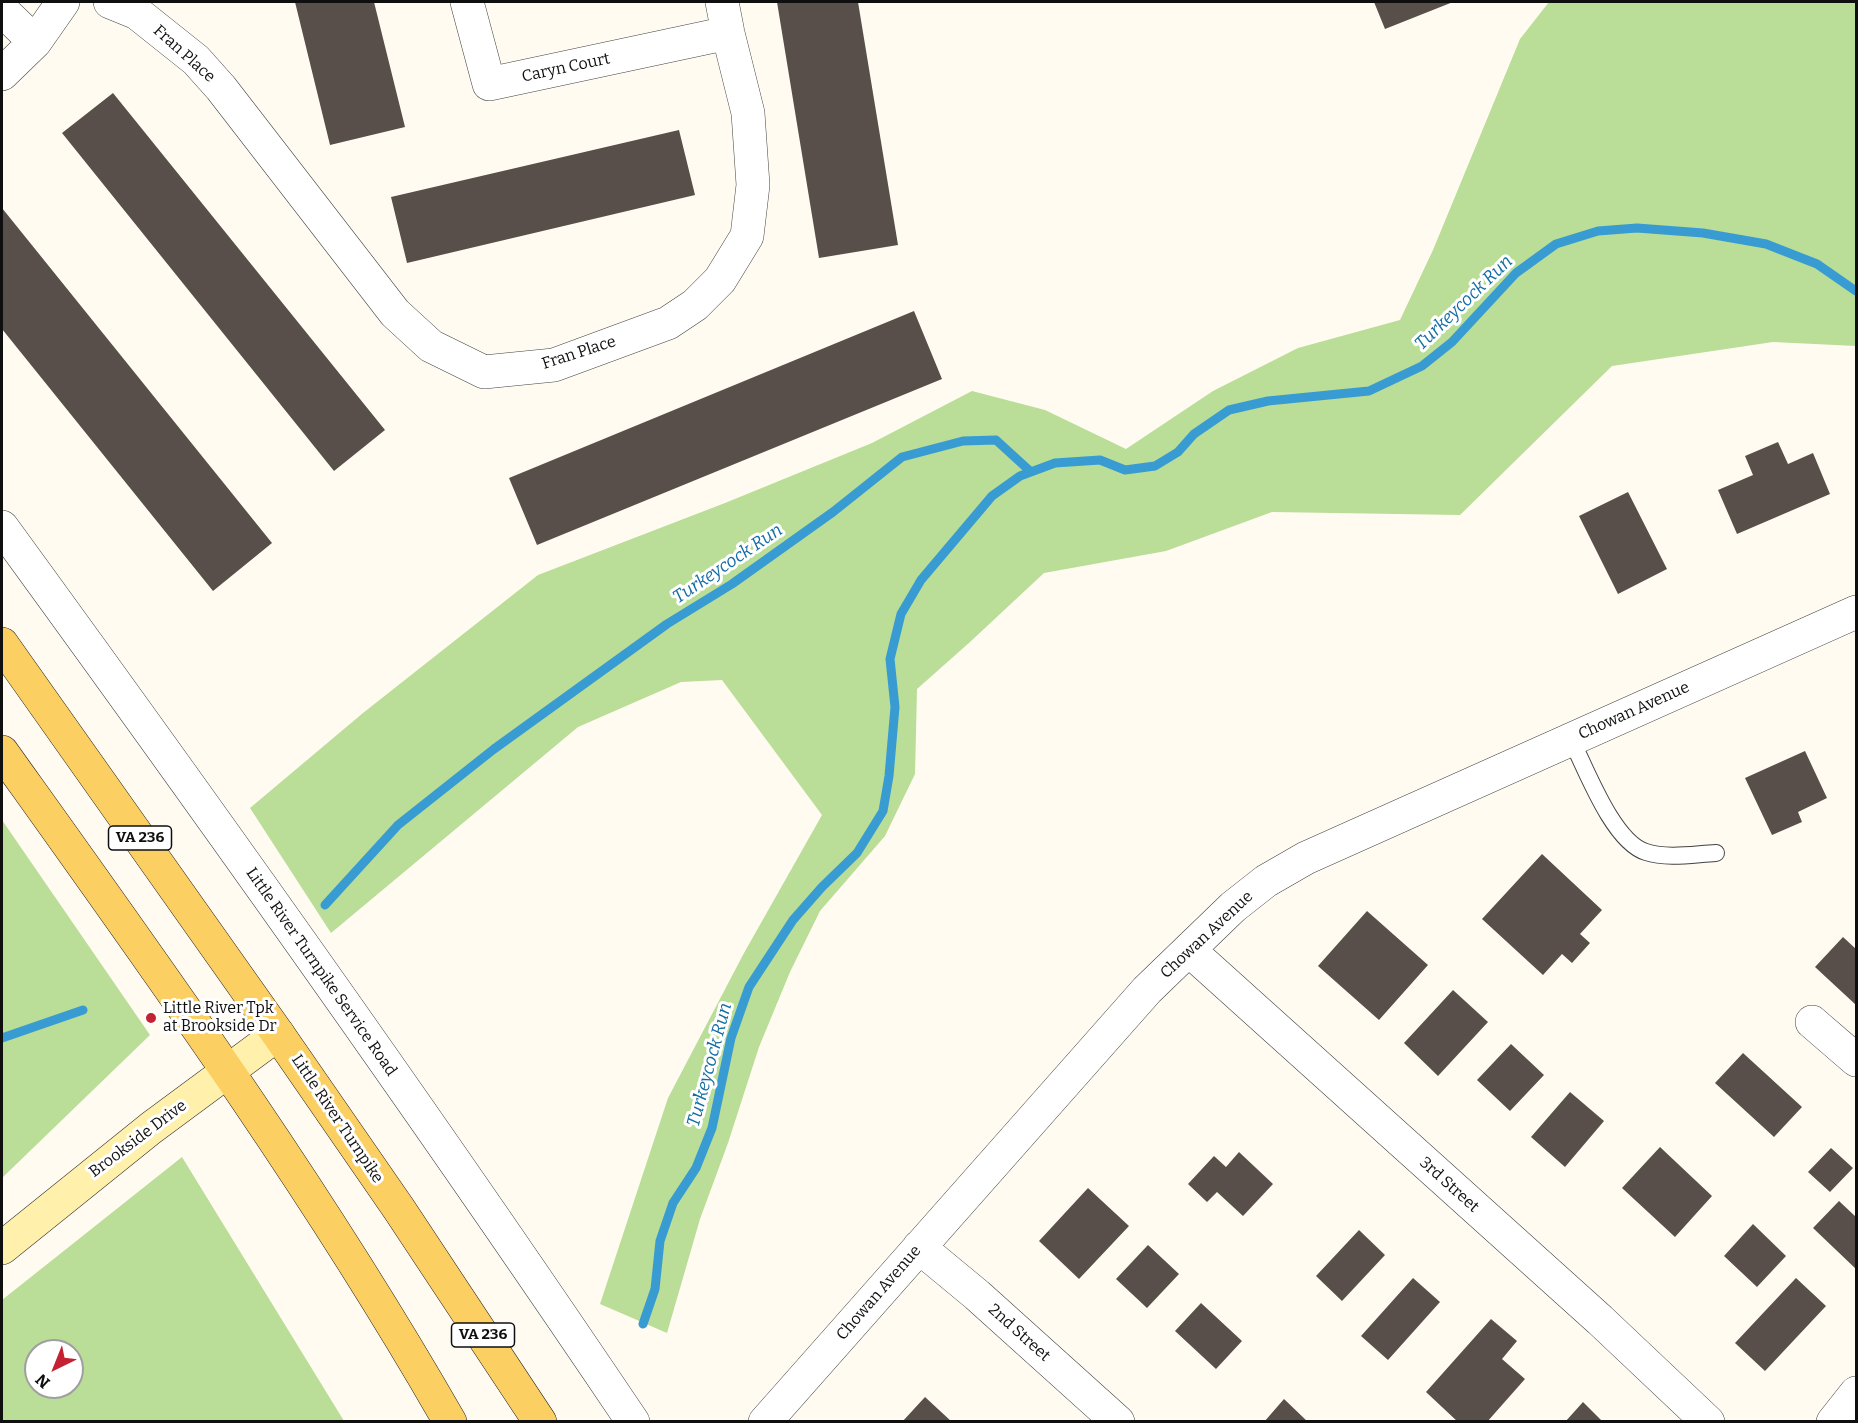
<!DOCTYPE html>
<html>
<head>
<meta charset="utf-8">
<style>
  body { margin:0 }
  #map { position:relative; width:1858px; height:1423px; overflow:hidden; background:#fffbf1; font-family:Bitter,serif }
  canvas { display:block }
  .frame { position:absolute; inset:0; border:3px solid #0f0f0f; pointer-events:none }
  .north { position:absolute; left:24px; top:1339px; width:60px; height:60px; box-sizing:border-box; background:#fff; border:2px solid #9f9f9f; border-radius:50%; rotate:223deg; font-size:16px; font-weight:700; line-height:24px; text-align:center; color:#0f0f0f }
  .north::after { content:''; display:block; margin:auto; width:21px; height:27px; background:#c42132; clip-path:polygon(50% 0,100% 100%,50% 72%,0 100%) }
</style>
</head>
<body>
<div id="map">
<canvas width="1858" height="1423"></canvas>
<div class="frame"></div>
<div class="north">N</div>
</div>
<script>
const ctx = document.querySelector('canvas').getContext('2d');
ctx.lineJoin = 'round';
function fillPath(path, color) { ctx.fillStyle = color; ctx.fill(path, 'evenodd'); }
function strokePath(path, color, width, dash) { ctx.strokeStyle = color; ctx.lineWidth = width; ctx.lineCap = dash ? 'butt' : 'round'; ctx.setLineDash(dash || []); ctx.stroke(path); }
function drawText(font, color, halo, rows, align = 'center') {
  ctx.font = font + ' Bitter,serif'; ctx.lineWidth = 6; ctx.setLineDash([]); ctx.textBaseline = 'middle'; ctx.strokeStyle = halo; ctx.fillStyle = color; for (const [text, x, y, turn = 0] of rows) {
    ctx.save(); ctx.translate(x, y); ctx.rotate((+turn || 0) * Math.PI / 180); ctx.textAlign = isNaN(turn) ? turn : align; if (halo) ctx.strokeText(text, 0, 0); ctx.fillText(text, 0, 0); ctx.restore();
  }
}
fillPath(new Path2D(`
  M1549,2H1856V346L1773,342L1612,366L1460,515L1272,512L1166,551L1044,573L970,642L917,689L915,774L885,836L820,911L790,972L759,1047L728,1143L700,1219L667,1333L600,1304L668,1098L744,953L822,815L722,680L681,682L578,727L331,933L250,808L363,713L538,575L725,503L872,443L972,391L1045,410L1126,449L1213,391L1298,348L1400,320L1433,250L1520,39Z
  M2,820L150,1035L2,1178Z
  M182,1157L344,1421H2V1300ZM36,1351H72V1387H36Z`), '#badd97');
strokePath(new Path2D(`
  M325,905L398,825L494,749L667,624L732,584L833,512L902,457L963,441L996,440L1031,472
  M2,1038L83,1010
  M643,1324L655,1289L660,1241L673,1203L696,1168L712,1128L731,1038L749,987L793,920L822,887L857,853L883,811L889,776L895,707L890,659L901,614L921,580L992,496L1020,476L1055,463L1100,460L1125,470L1155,466L1178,452L1194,434L1229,410L1268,401L1369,391L1422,366L1452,342L1516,273L1556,244L1598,231L1637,228L1703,233L1766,244L1817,264L1856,291`), '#389cd2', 9);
fillPath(new Path2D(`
  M295,2H374L405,127L330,145Z
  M777,2H858L898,245L819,258Z
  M1374,2H1453L1385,29Z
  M113,93L385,430L334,471L62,133Z
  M679,130L695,195L407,263L391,197Z
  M2,208L272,543L213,591L2,329Z
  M914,311L942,379L537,545L509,478Z
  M1778,442L1788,464L1813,453L1830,494L1737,534L1718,490L1753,475L1745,456Z
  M1628,492L1667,569L1618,594L1579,516Z
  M1805,751L1827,798L1798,812L1802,822L1772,835L1745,778Z
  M1542,854L1602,910L1580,934L1590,943L1572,963L1562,954L1543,975L1482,919Z
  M1367,911L1428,965L1379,1020L1318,966Z
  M1843,937L1856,949V1005L1815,967Z
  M1453,990L1488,1022L1438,1076L1404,1043Z
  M1511,1044L1544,1075L1510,1111L1477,1080Z
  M1743,1053L1802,1107L1774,1137L1715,1083Z
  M1570,1092L1604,1121L1565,1167L1531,1137Z
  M1660,1147L1712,1196L1675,1237L1622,1188Z
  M1831,1148L1853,1168L1830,1192L1808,1172Z
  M1239,1152L1273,1184L1243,1216L1217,1192L1207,1202L1188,1184L1214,1156L1226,1167Z
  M1088,1188L1129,1226L1079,1279L1039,1241Z
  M1839,1201L1856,1217V1269L1813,1228Z
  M1753,1224L1786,1256L1757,1287L1724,1256Z
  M1359,1230L1385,1255L1342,1301L1316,1276Z
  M1148,1245L1179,1274L1147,1308L1116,1279Z
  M1413,1278L1440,1302L1388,1360L1361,1336Z
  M1796,1278L1826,1306L1765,1371L1735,1343Z
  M1201,1303L1242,1341L1216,1369L1175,1331Z
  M1491,1319L1517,1341L1502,1359L1525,1379L1487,1422H1458L1426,1392Z
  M925,1397L952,1422H902Z
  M1284,1399L1308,1422H1264Z
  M1583,1402L1603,1422H1565Z`), '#584f4b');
const lane = new Path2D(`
  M1571,739C1586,769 1613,842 1646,852C1668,859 1694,854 1716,853`);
const street = new Path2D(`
  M110,2L137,13L196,60L221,88L395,313L431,346L484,372L554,365L668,323L695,305L720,280L747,236L753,185L748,113L728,33L722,2
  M467,2L489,84L728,33
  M2,10L35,42
  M2,74L35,42L63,2
  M2,527C217,822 429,1119 633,1422
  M1189,950L1600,1320L1708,1422
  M1812,1022L1856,1060
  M919,1247L977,1295L1118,1422
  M765,1422L1147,990L1233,907L1266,881L1306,858L1856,612
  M1833,1422L1856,1393`);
const secondary = new Path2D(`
  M2,1248L151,1128L278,1034`);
const primary = new Path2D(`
  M2,644L278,1034L399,1209L540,1422
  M2,752C158,970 316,1188 450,1422`);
strokePath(lane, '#424242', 18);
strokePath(street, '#424242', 34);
strokePath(secondary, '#313131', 34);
strokePath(primary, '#202020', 34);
strokePath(lane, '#fff', 16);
strokePath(street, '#fff', 33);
strokePath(secondary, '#fff1ac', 33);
strokePath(primary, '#fccf63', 33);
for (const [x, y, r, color] of [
  [151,1018,6,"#c42132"]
]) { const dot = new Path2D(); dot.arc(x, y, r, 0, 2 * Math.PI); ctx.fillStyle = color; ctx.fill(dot); strokePath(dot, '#fff', 2); }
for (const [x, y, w] of [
  [140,838,63],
  [483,1335,63]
]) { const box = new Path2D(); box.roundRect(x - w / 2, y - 12, w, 24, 4.5); ctx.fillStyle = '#fff'; ctx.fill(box); strokePath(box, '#0f0f0f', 1.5); }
drawText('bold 15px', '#0f0f0f', null, [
  ["VA 236",140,838],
  ["VA 236",483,1335]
]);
drawText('16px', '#0f0f0f', '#fff', [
  ["Fran Place",184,54,42],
  ["Caryn Court",566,68,-12],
  ["Fran Place",579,353,-18],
  ["Chowan Avenue",1634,711,-24],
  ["Chowan Avenue",1207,935,-43],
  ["Little River Turnpike Service Road",321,972,55],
  ["Little River Turnpike",337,1119,56],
  ["Brookside Drive",138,1139,-37],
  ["3rd Street",1449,1185,42],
  ["Chowan Avenue",879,1293,-49],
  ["2nd Street",1019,1333,42]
]);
drawText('16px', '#0f0f0f', '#fff', [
  ["Little River Tpk",163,1009],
  ["at Brookside Dr",163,1027]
], 'left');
drawText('italic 18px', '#136da6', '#fff', [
  ["Turkeycock Run",1464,303,-44],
  ["Turkeycock Run",728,564,-34],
  ["Turkeycock Run",710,1065,-75]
]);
</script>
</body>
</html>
